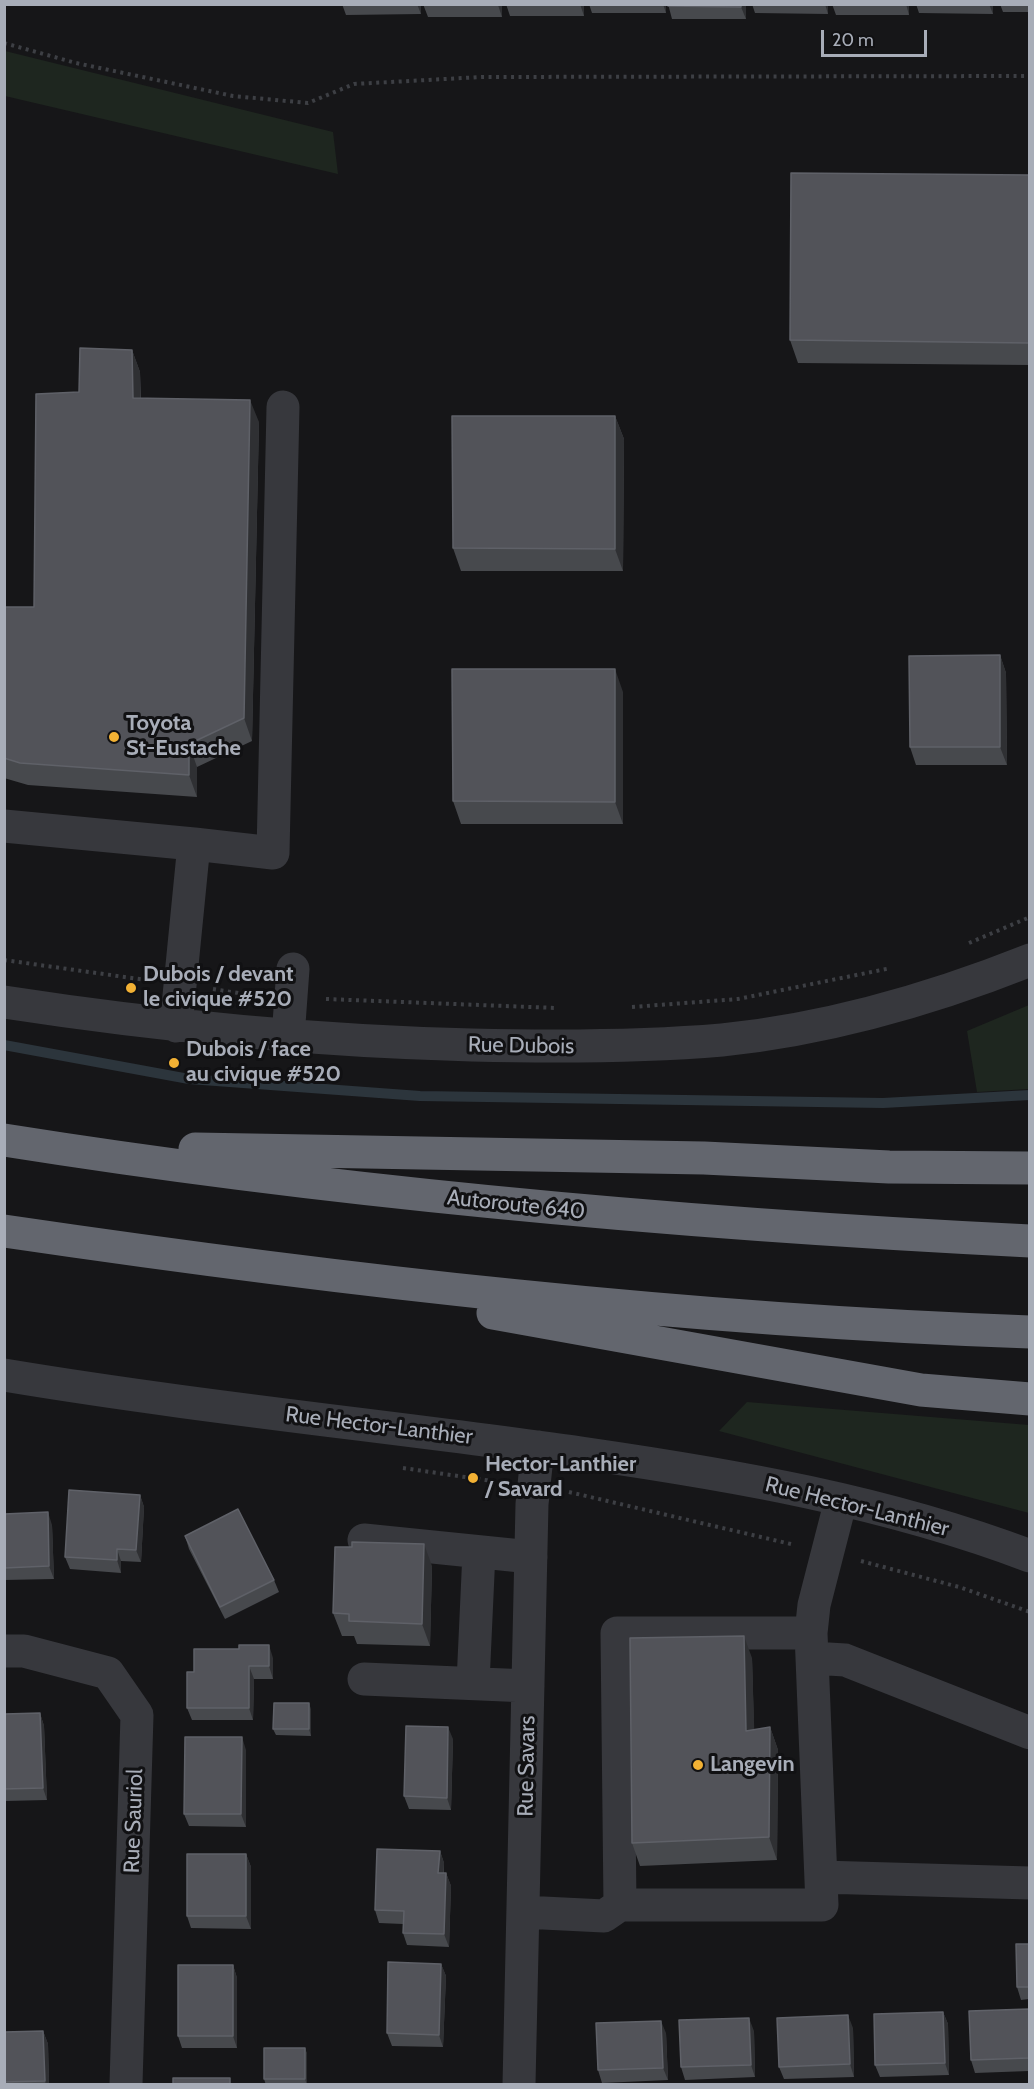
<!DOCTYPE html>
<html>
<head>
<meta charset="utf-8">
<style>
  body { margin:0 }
  #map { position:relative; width:1034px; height:2089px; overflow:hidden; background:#161618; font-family:Cabin,sans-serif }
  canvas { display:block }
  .frame { position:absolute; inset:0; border:6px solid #a8adb8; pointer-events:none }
  .scale { position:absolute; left:821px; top:30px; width:106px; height:27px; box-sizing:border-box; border:3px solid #a8adb8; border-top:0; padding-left:8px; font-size:18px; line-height:21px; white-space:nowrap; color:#a8adb8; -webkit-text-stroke:4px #111113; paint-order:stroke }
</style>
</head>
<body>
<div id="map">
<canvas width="1034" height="2089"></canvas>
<div class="frame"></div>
<div class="scale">20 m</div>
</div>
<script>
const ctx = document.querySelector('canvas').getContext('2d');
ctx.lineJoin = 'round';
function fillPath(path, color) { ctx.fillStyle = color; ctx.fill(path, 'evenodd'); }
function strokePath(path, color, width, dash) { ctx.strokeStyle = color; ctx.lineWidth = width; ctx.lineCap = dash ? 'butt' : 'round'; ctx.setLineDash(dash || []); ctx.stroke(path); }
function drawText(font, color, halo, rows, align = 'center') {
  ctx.font = font + ' Cabin,sans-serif'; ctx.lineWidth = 6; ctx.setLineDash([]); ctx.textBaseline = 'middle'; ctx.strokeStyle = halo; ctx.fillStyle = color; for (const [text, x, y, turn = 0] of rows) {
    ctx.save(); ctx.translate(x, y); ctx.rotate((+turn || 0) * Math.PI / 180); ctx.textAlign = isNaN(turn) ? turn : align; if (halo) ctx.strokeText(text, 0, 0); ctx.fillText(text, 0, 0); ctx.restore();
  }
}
fillPath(new Path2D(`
  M5,51L333,132L338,174L5,96Z
  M1029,1005V1089L977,1092L967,1031Z
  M747,1402L1029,1425V1513L719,1431Z`), '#1e261f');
strokePath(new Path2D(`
  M4,1045L189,1079L420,1096L883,1103L1030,1095`), '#2c353c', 10);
strokePath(new Path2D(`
  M4,43L76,63L233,96L308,103L354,84L482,77L1030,76
  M969,943L1030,917
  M4,960L146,980
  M213,989L244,994
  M326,999L556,1008
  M632,1007L738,999L891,968
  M403,1468L499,1482
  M569,1492L795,1545
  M861,1561L959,1587L1030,1612`), '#3d3f44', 4, [3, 4.5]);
strokePath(new Path2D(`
  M4,826L194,844L176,1026
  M194,844L273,853L283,407
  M4,1002C160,1026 315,1041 472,1045C555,1047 639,1047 722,1040C828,1029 932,999 1030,960
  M288,1037L293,969
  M4,1375C196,1407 389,1426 581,1453C733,1475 885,1501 1030,1556
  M364,1540L531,1557
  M811,1633H617L620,1905H822L811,1633L814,1605L841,1500
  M4,1651H24L108,1673L137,1715L126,2084
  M812,1658L845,1660L1030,1733
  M364,1679L528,1686
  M473,1683L479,1552
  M821,1877L1030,1883
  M523,1912L604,1916L620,1905
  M519,2084L532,1504L538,1447`), '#37383d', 33);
strokePath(new Path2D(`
  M4,1140C344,1194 686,1224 1030,1241
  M195,1149L704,1158L889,1167L1030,1168
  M4,1231C344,1281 686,1320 1030,1332
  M493,1313L921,1390L1030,1399`), '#63666e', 33);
fillPath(new Path2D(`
  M342,4H421V14L346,15Z
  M423,4H502V17H428Z
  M506,4H584V16H510Z
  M589,4H666V13H592Z
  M668,4H746V19H672Z
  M752,4H828V14L755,13Z
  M832,4H909V15H836Z
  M916,4H993V14L919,13Z
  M1000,4H1029V12H1003Z
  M1029,175V365L798,363L790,340Z
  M132,350L140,372L141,398L259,422L252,741L197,767V797L28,785L4,778V607H34L79,392Z
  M615,416L624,439L623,571H461L453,548Z
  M1000,655L1006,673L1007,765H916L910,747Z
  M623,692V824H461L453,801Z
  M140,1495L144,1507L141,1562L121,1561V1573L70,1569L65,1557Z
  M4,1514L52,1525L54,1579L4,1580Z
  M185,1536L274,1580L279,1592L225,1619L189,1549Z
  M432,1566L430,1646L357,1644L354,1636H342L333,1613Z
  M273,1658V1679H254L253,1720H192L187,1708L194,1672Z
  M752,1658L754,1730L770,1727L778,1750L777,1860L640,1866L632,1843Z
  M311,1709V1736L276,1735L273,1729Z
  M40,1713L44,1726L47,1800L5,1801L4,1714Z
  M453,1739L451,1810L409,1809L404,1796Z
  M246,1750V1827L189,1826L184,1814Z
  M440,1851L444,1863V1873H446L451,1886L449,1947L407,1945L403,1933V1924L379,1923L375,1910Z
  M246,1854L251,1867V1929L191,1928L187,1916Z
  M1029,1944V1999L1021,2000L1017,1987Z
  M441,1964L446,1976L443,2047L392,2046L387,2033Z
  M233,1965L237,1978V2048H182L178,2036Z
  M1029,2009V2071L975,2073L971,2060Z
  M943,2012L948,2024L949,2075L880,2077L875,2065Z
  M853,2028L854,2077L784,2079L779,2067Z
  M43,2031L48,2044L49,2085H4V2032Z
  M754,2031L755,2077L685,2080L681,2067Z
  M666,2033L668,2080L602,2083L598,2070Z
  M305,2048L307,2054V2085H266L264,2079Z`), '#47494d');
fillPath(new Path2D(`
  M417,4H421V14Z
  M502,4V17L498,5Z
  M580,4H584V16Z
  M663,4H666V13Z
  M741,4H746V19L741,7Z
  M825,4H828V14Z
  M906,4H909V15Z
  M989,4H993V14Z
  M132,350L140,372L141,420L133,398Z
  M250,400L259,422L252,741L244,718Z
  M615,416L624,439L623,571L615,549Z
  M1000,655L1006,673L1007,765L1000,747Z
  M615,669L623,692V824L615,802Z
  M189,744L197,767V797L189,775Z
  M140,1495L144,1507L141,1562L136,1550Z
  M48,1512L52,1525L54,1579L49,1566Z
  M424,1544L432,1566L430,1646L422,1624Z
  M117,1549L121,1561V1573L117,1560Z
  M744,1636L752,1658L755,1753L746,1731Z
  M269,1645L273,1658V1679L269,1666Z
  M249,1666L254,1679L253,1720L249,1708Z
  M309,1703L311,1709V1736L309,1729Z
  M40,1713L44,1726L47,1800L43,1788Z
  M448,1727L453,1739L451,1810L447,1798Z
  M770,1727L778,1750L777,1860L769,1837Z
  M242,1737L246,1750V1827L241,1814Z
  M440,1851L444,1863L443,1885L438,1873Z
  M246,1854L251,1867V1929L246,1916Z
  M446,1873L451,1886L449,1947L444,1934Z
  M441,1964L446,1976L443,2047L439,2035Z
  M233,1965L237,1978V2048L233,2036Z
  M943,2012L948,2024L949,2075L945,2063Z
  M848,2015L853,2028L854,2077L850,2064Z
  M749,2018L754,2031L755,2077L751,2065Z
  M661,2021L666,2033L668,2080L663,2068Z
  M43,2031L48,2044L49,2085H46L45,2081Z
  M305,2048L307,2054V2085L305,2079Z`), '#2f3033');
const building = new Path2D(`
  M423,4H498V5H423Z
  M668,4H741V7L668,6Z
  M791,173L1029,175V343L790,340Z
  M80,348L132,350L133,398L250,400L244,718L189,744V775L20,763L4,758V607H34L36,394L79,392Z
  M452,416H615V549L453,548Z
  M1000,655V747H910L909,656Z
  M452,669H615V802L453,801Z
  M69,1490L140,1495L136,1550L117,1549V1560L65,1557Z
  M238,1509L274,1580L220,1607L185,1536Z
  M48,1512L49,1566L4,1568V1514Z
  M352,1542L424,1544L422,1624L349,1621V1614L333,1613L335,1547H352Z
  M744,1636L746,1731L770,1727L769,1837L632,1843L630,1638Z
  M239,1645H269V1666H249V1708H187V1672H194V1649H239Z
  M274,1703H309V1729H273Z
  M40,1713L43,1788L4,1789V1714Z
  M406,1726L448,1727L447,1798L404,1796Z
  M185,1737H242L241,1814H184Z
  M377,1849L440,1851L438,1873H446L444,1934L403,1933L404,1911L375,1910Z
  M187,1854H246V1916H187Z
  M1016,1944H1029V1987H1017Z
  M388,1962L441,1964L439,2035L387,2033Z
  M178,1965H233V2036H178Z
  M1029,2009V2058L971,2060L969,2011Z
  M943,2012L945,2063L875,2065L874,2014Z
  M848,2015L850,2064L779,2067L777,2018Z
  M749,2018L751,2065L681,2067L679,2020Z
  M661,2021L663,2068L598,2070L596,2023Z
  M43,2031L45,2081L4,2082V2032Z
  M264,2048H305V2079H264Z
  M173,2078H230V2085H173Z`);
fillPath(building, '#525359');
strokePath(building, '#5f6168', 1.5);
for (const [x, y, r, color] of [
  [114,737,6,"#f2b134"],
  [131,988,6,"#f2b134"],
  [174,1063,6,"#f2b134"],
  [473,1478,6,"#f2b134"],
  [698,1765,6,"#f2b134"]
]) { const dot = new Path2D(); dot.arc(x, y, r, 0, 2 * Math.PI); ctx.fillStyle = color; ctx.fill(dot); strokePath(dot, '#111113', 2); }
drawText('bold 22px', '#a8adb8', '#111113', [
  ["Toyota",126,724],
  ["St-Eustache",126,749],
  ["Dubois / devant",143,975],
  ["le civique #520",143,1000],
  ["Dubois / face",186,1050],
  ["au civique #520",186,1075],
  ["Hector-Lanthier",485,1465],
  ["/ Savard",485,1490],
  ["Langevin",710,1765]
], 'left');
drawText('22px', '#a8adb8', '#111113', [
  ["Rue Dubois",521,1046,1],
  ["Autoroute 640",516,1205,6],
  ["Rue Hector-Lanthier",379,1426,7],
  ["Rue Hector-Lanthier",857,1507,14],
  ["Rue Savars",527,1766,-89],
  ["Rue Sauriol",134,1821,-88]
]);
</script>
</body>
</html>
